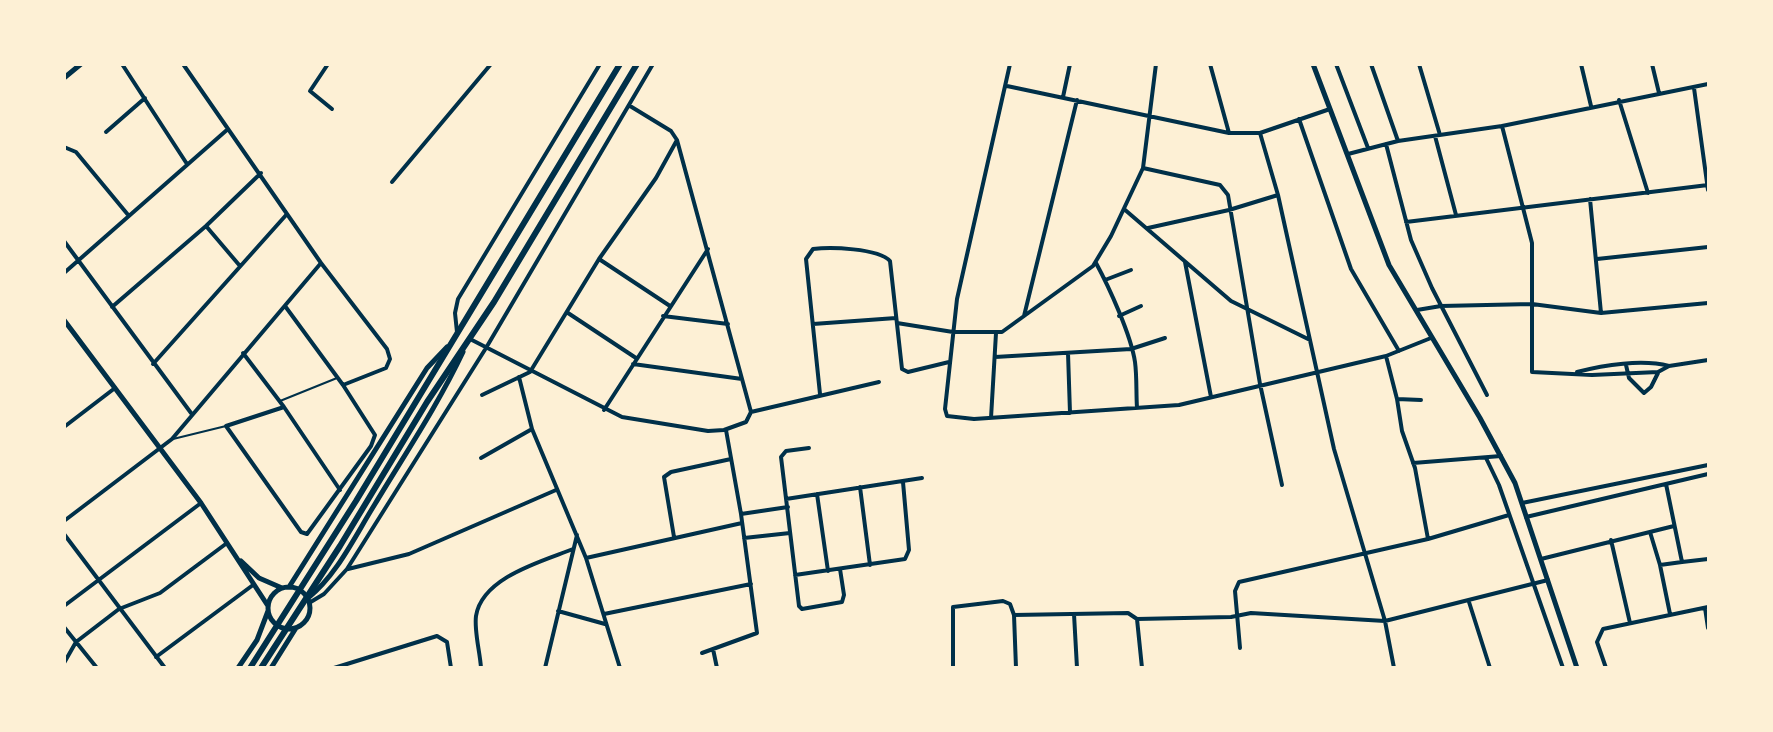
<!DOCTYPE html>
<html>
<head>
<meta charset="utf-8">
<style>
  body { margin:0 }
  #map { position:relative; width:1773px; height:732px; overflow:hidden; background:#fdf0d5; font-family:"Sofia Sans Condensed",sans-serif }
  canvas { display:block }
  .frame { position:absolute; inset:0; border:66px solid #fdf0d5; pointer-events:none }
</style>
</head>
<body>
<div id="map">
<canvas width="1773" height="732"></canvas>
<div class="frame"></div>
</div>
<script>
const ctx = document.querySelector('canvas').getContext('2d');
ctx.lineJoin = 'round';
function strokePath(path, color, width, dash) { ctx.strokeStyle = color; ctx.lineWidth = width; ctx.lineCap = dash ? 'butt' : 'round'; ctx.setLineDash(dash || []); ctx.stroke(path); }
strokePath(new Path2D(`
  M280,401L337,378
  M173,439L226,426`), '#003049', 2);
strokePath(new Path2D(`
  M122,64L187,164
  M183,64L321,263L387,349L390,359L386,368L343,385
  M328,64L310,91L332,109
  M1010,64L957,299L945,409L947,416L974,419L1179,405L1386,356L1431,338
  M1210,64L1229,133
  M1336,64L1368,148
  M1371,64L1398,141
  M1419,64L1440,135
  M1581,64L1591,106
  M1652,64L1659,93
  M1007,86L1229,133H1260L1330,109
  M1694,88L1708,190
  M1063,97L1070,64
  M1619,100L1648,193
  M630,106L671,131L677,140L751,412
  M1299,119L1351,269L1399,351
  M1502,126L1532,243V372L1592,375L1658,372L1669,366L1708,360
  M106,132L145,98
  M1260,133L1278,195L1334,449L1385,621L1394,668
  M1435,136L1456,215
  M1386,144L1411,240L1432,288L1487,395
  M64,147L76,152L129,216
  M1348,154L1398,141L1502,126L1708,84
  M1143,168L1220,185L1228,195L1260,384L1282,485
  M392,182L491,64
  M1590,199L1601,313
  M1124,209L1231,301L1310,340
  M1406,222L1708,185
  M206,226L240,266
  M1148,228L1229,210L1278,195
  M64,241L191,413
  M599,259L670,306
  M1597,259L1708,247
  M1185,262L1211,397
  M1096,263C1109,287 1131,335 1135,362C1137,377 1136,393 1137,408
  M64,273L228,129
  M1105,280L1131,270
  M112,307L206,226L261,173
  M1417,310L1441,306L1532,304L1601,313L1708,303
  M568,313L636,358
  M663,316L728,324
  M1024,316L1077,100
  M1119,316L1141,306
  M897,323L953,332H1002L1093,266L1111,236L1143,168L1156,64
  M813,324L896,318
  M457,332L455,313L458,299L600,64
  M470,339L622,417L708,431L724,430L746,422L751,412L879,382
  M243,353L284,407L340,490
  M1068,353L1070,413
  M1386,356L1397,399L1421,400
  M995,357L1131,349L1165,338
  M153,364L287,214
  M633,364L742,379
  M1626,365L1629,378L1644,393L1651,387L1658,373
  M1577,372C1604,365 1642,359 1669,366
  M519,377L532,429L586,558L620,668
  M820,394L806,259L813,249C830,247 878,248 890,261L902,369L908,372L949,362
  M482,395L530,372L599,259L656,178L677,140
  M1397,399L1402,431L1415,468L1428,539
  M284,407L226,426L301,532L307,534L371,446L375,435L343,385L285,306
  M604,410L708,249
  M991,418L996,333
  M64,427L115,388
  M809,448L786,451L781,457L799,606L802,609L842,602L844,595L840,569
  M481,458L532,429
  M1486,458L1499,485L1563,668
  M1413,463L1501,456
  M1666,484L1682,562L1708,559
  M860,487L870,565
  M817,494L828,571
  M786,499L922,478
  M1522,503L1708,465
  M741,514L788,507
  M1526,517L1708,474
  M64,521L172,439L321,263
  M1650,532L1660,565
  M64,534L165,668
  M674,537L664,477L671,472L731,459
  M744,538L790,533
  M1611,540L1630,623
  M586,558L742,523
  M1541,559L1674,526
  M348,569L409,554L556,490
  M795,575L905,559L909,550L903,482
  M1469,602L1490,668
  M309,603L324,594L347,569L486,348L653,64
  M64,606L201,503
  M1705,608L1708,628
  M558,611L605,624
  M604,614L751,584
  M1074,614L1077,668
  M1670,614L1660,565L1682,562
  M1014,615L1128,613L1137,619L1231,617L1251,613L1385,621L1548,580
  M1137,619L1142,668
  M64,627L97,668
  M1240,648L1235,591L1239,582L1428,539L1509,515
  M713,649L717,668
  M702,653L757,633L741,514L726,430
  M156,657L253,585
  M64,663L76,642L119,609L160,593L227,543
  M334,668L437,636L447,642L451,668
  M481,668C480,652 474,631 476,616C482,577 543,561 573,549
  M545,668L577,535
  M953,668V607L1003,601L1010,604L1014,615L1016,668
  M1606,668L1597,642L1603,629L1708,607`), '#003049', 4);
strokePath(new Path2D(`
  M1313,64L1389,265L1480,418L1515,483L1577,668
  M64,78L81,64`), '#003049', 5);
strokePath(new Path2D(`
  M64,320L201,503L268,606
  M241,561L259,578L282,588
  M289,587L427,368L447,347
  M268 608a21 21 0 1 1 42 0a21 21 0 1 1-42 0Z
  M308,598C337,575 355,536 375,504C405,454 438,405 463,352
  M238,668L257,640L268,611
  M271,668L296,628`), '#003049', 5);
strokePath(new Path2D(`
  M250,668L356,501L620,64
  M261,668L340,546L427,402L494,302L637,64`), '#003049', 6);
</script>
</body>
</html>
